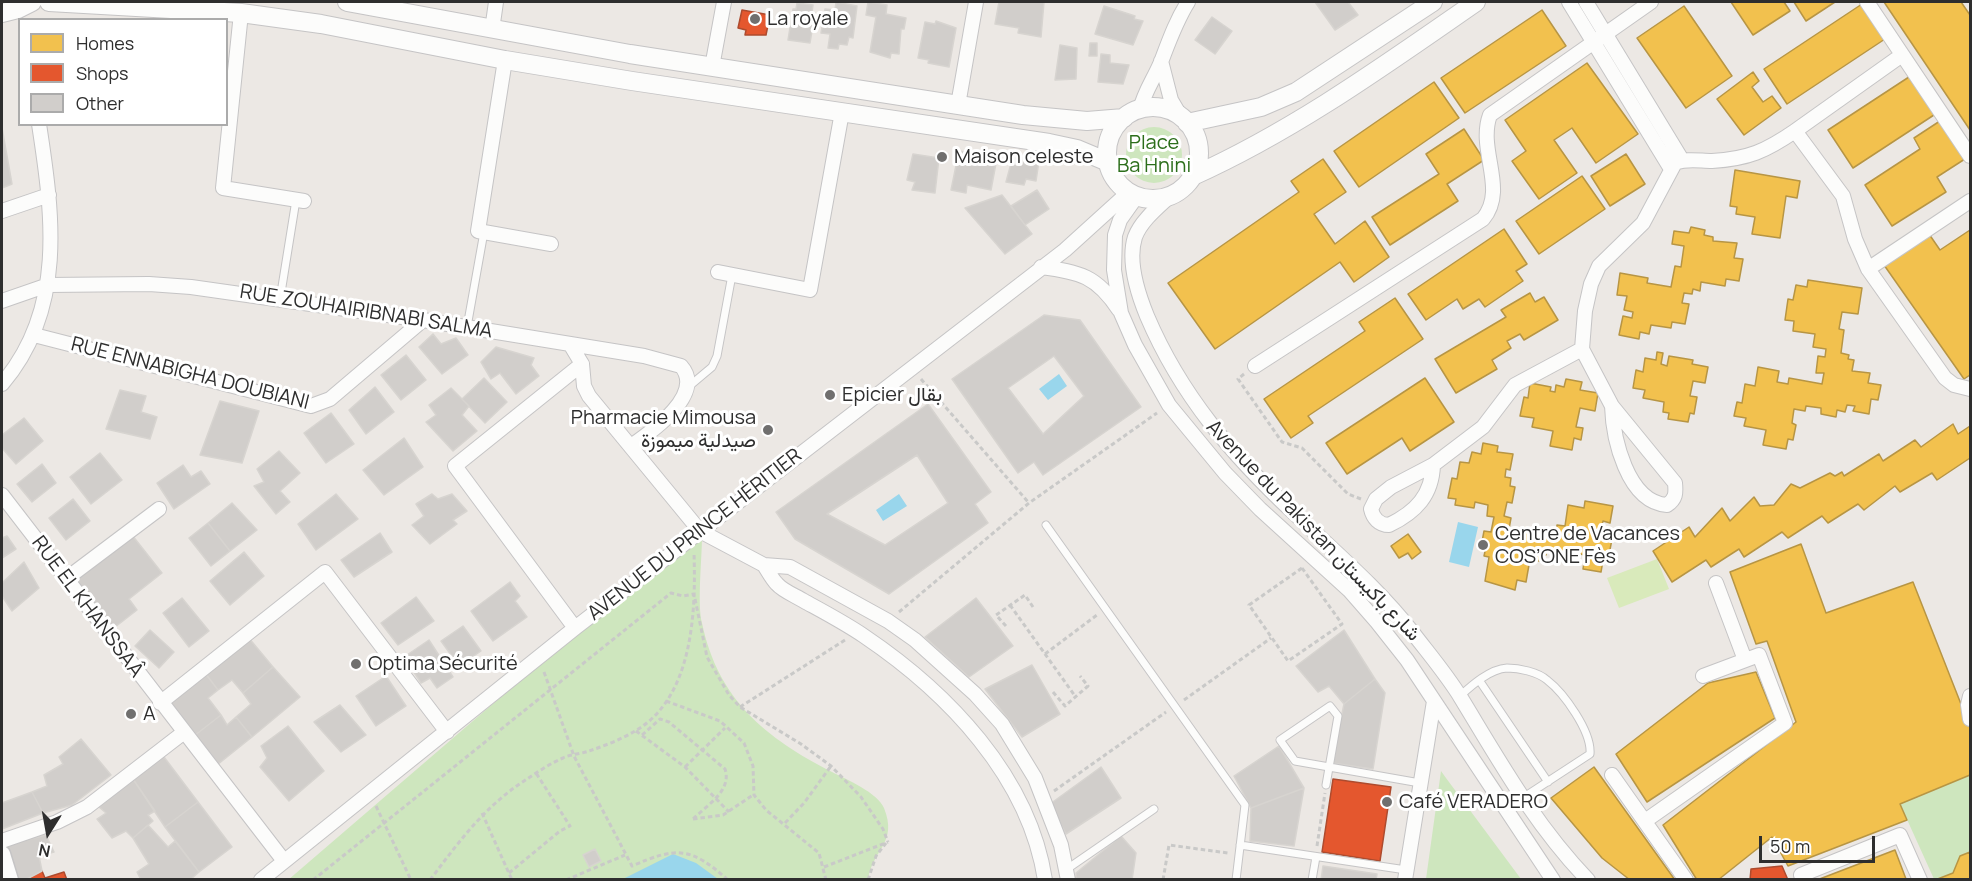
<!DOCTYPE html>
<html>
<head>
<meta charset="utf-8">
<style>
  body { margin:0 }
  #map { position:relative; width:1972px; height:881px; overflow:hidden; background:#ece8e4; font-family:Manrope,sans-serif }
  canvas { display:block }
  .frame { position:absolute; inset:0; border:3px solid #2e2e2e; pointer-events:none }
  .legend { position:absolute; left:18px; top:18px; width:210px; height:108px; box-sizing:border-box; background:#fff; border:2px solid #ababab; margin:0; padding:8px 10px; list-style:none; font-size:18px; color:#2e2e2e }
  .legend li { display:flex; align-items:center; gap:12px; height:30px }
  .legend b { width:30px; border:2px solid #ababab }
  .north { position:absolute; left:18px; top:803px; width:60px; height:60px; -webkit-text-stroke:4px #fff; paint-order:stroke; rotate:191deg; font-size:16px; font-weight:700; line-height:24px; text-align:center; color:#2e2e2e }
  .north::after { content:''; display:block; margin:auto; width:21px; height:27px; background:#2e2e2e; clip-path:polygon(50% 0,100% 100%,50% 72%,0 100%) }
  .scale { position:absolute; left:1759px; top:836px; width:116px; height:27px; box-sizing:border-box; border:3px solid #2e2e2e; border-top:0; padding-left:8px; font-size:18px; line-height:21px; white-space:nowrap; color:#2e2e2e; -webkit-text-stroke:4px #fff; paint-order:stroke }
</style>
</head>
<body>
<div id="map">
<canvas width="1972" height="881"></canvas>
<div class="frame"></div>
<ul class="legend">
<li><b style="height:16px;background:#f2c14e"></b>Homes</li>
<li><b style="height:16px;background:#e4572e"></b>Shops</li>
<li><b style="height:16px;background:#d1cecb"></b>Other</li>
</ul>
<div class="north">N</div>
<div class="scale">50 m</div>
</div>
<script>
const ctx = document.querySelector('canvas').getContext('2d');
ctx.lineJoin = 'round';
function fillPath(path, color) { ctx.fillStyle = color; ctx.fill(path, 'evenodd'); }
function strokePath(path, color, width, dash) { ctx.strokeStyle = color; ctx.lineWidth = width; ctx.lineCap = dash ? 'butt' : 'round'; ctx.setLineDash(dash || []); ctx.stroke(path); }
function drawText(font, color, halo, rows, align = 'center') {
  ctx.font = font + ' Manrope,Vazirmatn,sans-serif'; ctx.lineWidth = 6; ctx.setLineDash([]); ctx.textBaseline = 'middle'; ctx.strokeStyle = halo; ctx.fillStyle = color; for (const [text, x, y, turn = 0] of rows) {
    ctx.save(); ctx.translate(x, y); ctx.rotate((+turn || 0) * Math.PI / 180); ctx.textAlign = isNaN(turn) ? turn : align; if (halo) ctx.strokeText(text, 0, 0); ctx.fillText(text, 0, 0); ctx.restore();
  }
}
fillPath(new Path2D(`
  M1126 155a28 28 0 1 1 56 0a28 28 0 1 1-56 0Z
  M702,536C702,559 697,604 702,623C718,700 766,738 832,772C846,779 878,793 884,808C898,843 873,849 868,879L288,880L538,665Z
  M1441,771L1446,778L1521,879H1426Z
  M1970,775V879H1934L1900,804Z`), '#cee6be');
fillPath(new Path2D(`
  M1657,559L1669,589L1619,608L1607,578Z`), '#d9eabb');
fillPath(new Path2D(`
  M1059,374L1067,386L1048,400L1039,389Z
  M899,494L907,506L883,521L876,510Z
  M1458,522L1478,527L1469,567L1449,562Z
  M673,854L696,863L718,879H623Z`), '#99d6ec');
const homes = new Path2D(`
  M1731,2H1784L1790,11L1753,35Z
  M1794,2H1835L1806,21Z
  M1865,2L1888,37L1787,104L1764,69Z
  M1884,2H1961L1970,15V130Z
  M1684,6L1732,76L1686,108L1637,38Z
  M1542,10L1566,46L1465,113L1441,78Z
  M1587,63L1638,134L1596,163L1572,128L1554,140L1577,173L1539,199L1512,161L1526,151L1505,120Z
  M1753,72L1759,81L1752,87L1763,102L1772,96L1781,108L1744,135L1717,99Z
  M1912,75L1937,113L1853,168L1828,130Z
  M1434,82L1459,118L1359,187L1334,151Z
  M1943,119L1968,157L1937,177L1946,192L1892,226L1865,185L1920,149L1914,138Z
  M1464,129L1484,160L1447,184L1458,201L1390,245L1372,217L1439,174L1426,154Z
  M1626,154L1645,184L1610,206L1591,176Z
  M1323,159L1346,192L1314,214L1335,244L1365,221L1389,257L1354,282L1340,262L1215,349L1168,283L1299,192L1291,181Z
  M1735,170L1800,181L1797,198L1786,196L1780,238L1752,234L1755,217L1736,214L1737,207L1730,206Z
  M1582,176L1605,209L1539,254L1516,221Z
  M1691,227L1705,230L1704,235L1713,237V241L1737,243L1734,258L1743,259L1739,281L1726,279L1725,286L1701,282L1700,291L1693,289L1692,294L1684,293L1682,303L1689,304L1685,324L1672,322L1671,328L1651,325L1649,334L1640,332L1639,339L1619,335L1623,316L1632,318L1633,312L1624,310L1627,296L1617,295L1620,273L1648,278L1647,283L1671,287L1675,266L1681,267L1684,246L1672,244L1674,231L1689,233Z
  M1504,229L1527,264L1516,271L1523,281L1485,307L1479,299L1463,309L1457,299L1426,320L1408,294Z
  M1970,230V375L1964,379L1884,265L1929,234L1940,250Z
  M1808,280L1862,288L1858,314L1842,312L1839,329L1844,330L1841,353L1849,355L1848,359L1854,360L1852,371L1870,373L1868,383L1881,385L1878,400L1871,399L1869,414L1853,411L1855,406L1847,405L1845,412L1837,410L1836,417L1821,414V408L1806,406L1805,411L1794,409L1792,423L1796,425L1793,440L1788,439L1786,449L1763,445L1766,430L1744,426L1746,418L1734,416L1737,402L1742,403L1745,384L1755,386L1758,367L1779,371L1777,382L1788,384L1789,378L1822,384L1824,373H1816L1818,356L1825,357L1826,349L1813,347L1815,334L1793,331L1794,321L1785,320L1788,299L1793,300L1796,285L1807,287Z
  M1530,293L1535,302L1544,297L1558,320L1524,340L1520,334L1507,341L1511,348L1492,360L1497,369L1456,393L1435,359L1506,317L1501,310Z
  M1395,298L1423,339L1308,416L1313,423L1291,438L1264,399L1365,331L1359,322Z
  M1657,352L1663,353L1661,364L1667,366L1669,356L1693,360L1692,364L1708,367L1705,383L1693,381L1690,396L1697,397L1694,414L1690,413L1688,422L1668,419L1669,413L1663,412L1664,402L1643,398L1645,390L1633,388L1636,370L1643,372L1645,358L1656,360Z
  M1425,378L1454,422L1410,451L1402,438L1347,474L1326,443Z
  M1566,379L1582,382L1580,390L1598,393L1595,411L1580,408L1576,427L1583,428L1581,440L1574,438L1572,450L1550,446L1553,431L1532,427L1534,418L1520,416L1524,397L1528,398L1530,383L1551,387L1550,391L1555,392L1556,385L1564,387Z
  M1953,424L1958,434L1970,426V458L1937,480L1932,473L1900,492L1895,486L1864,510L1858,504L1828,523L1822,516L1788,538L1782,532L1744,557L1739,549L1711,567L1706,560L1672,582L1653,551L1689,527L1695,537L1722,508L1730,521L1754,497L1760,506L1774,505L1791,484L1800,488L1830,473L1835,476L1842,472L1844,476L1879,454L1883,461L1915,440L1921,447Z
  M1483,443L1498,446L1497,452L1513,454L1510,470L1506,469L1505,477L1511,478L1510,486L1515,487L1512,503L1507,502L1504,516L1511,518L1509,529L1524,531V527L1540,530V535L1547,536L1548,530L1556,532L1557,525L1565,526L1568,505L1584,508L1585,501L1613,506L1610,523L1603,521L1601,529L1609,531L1607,539H1612L1609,555H1604L1601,572L1583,569L1585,555L1571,552L1570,558L1557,555L1558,551L1547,549L1546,555L1541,554L1539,561L1530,559L1526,582L1517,580L1515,590L1485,581L1489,557L1484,556L1486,547H1481L1484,531L1491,532L1494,517L1487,516L1488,505L1475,502L1474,508L1455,505L1456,499L1448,498L1452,478L1457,479L1460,462L1469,463L1472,452L1481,454Z
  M1408,534L1421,552L1412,559L1408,553L1399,558L1391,546Z
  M1801,544L1826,613L1913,582L1970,727V775L1900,804L1907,820L1788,866L1772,837L1718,880H1697L1663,825L1796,722L1767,641L1756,644L1730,572Z
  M1756,672L1775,718L1647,802L1616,754L1708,683Z
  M1594,767L1675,880H1630L1602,858L1551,798Z
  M1895,850L1906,879L1817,880Z
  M1970,852V880H1935L1953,873L1960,856Z`);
fillPath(homes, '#f2c14e');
strokePath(homes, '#b79544', 1.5);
const shops = new Path2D(`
  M742,10L770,15L766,35H745L746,30L738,28Z
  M1333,779L1391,787L1380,861L1322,852Z
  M1782,866L1788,880H1750L1751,869Z
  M42,871L45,878L64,872L67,880H25Z`);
fillPath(shops, '#e4572e');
strokePath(shops, '#ad4b2e', 1.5);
const building = new Path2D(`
  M836,2L857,6L853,38L849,37L847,45L839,44L838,49L828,48L830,34L821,33L825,9L835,10Z
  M868,2L887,5L886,14L906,18L904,29H901L899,54L891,53L890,58L870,52L876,17L866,15Z
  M999,2H1044L1041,37L1018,33L1019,28L995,24Z
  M1315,2H1348L1358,15L1335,30Z
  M797,3L813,5L812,12L815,13L810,43L788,40L793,9H796Z
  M1104,6L1135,16L1134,19L1143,21L1133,45L1095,34Z
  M1212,17L1232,31L1215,54L1195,40Z
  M936,21L956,28L949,67L928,63L929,60L918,58L925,22L935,24Z
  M1090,43H1097V56H1089Z
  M1060,45L1077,48L1076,79L1055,80Z
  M1101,54L1110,55V63L1129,65L1123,84L1098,82Z
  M2,128L12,184L2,188Z
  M959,151L997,158L991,190L967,185L966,193L951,190Z
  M913,154L939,158L935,193L912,190L915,182L907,180Z
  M1013,156L1039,161L1036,181L1026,179L1024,185L1006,182Z
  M1037,190L1049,209L1025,225L1011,206Z
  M1002,195L1032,234L1005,254L965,208Z
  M1044,315L1080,320L1141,407L1043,475L1034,462L1018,473L952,379ZM1054,356L1084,396L1043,434L1008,388Z
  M433,334L441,344L456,338L468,355L442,374L419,347Z
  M496,347L534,358L531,365L539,376L516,394L500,373L491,379L481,362Z
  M406,355L426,380L401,400L381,375Z
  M484,378L507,402L485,423L462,399Z
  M375,387L394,412L366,434L349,410Z
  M451,388L469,406L462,415L477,431L453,451L426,422L436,415L429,405Z
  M120,390L146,396L141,412L157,417L150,439L106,429Z
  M220,401L259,411L242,463L200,455Z
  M928,404L991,492L975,504L988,523L889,594L795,539L776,512ZM917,455L948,503L885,545L827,514Z
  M331,413L354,444L326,463L304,433Z
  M24,418L43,441L16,464L2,448V435Z
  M404,438L423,467L384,495L363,470Z
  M279,451L300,473L280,491L290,502L276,514L254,486L264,482L257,469Z
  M100,453L122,480L91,504L70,477Z
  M42,464L56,483L32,502L17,484Z
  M183,465L191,477L201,471L210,484L174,509L157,483Z
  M336,494L358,519L316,550L298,524Z
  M432,494L438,499L452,494L467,511L453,520L457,524L430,544L412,525L424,516L416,504Z
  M73,499L90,521L66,540L49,518Z
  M232,503L257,530L230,551L208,523Z
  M208,523L230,551L211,566L189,538Z
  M380,533L392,552L354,577L341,560Z
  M132,535L162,573L129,599L137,610L110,631L72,582Z
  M7,536L16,549L2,558V538Z
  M244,552L264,576L230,605L210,581Z
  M24,562L39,588L12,611L2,596V583Z
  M510,582L520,596L515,601L527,617L493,641L471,611Z
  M416,597L434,621L398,645L381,623Z
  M182,598L209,631L189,647L163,613Z
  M976,598L1013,646L969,677L925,637Z
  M463,626L481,651L459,666L441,641Z
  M150,630L174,652L159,668L135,646Z
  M1344,630L1375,679L1344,704L1329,686L1318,692L1296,666Z
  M248,637L273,667L243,693L232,680L218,690L205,673Z
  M429,640L453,677L437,688L430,678L421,683L404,657Z
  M1032,665L1060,714L1022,737L985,689Z
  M273,667L300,697L252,737L236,717L251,704L243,693Z
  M205,673L218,690L208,698L221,715L194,736L167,703Z
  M386,676L406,706L376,726L356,696Z
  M1375,679L1385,693L1373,769L1332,763L1344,704Z
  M340,705L366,735L341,752L314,722Z
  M221,715L227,725L236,717L252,737L217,765L194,736Z
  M288,726L324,771L289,801L260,767L267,758L261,746Z
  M81,739L111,775L72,805L43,813L32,792L47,786L44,775L63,764L59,757Z
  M1279,746L1304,788L1251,808L1234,776Z
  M164,757L198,802L165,827L133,779Z
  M1101,767L1121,798L1066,834L1050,804Z
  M133,779L155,811L148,815L153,821L133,838L126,831L112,838L97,819L106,813L99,807Z
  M1304,788L1294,846L1250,841L1251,808Z
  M32,792L43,813L2,829V803Z
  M198,802L232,847L199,872L165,827Z
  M148,825L168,847L175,841L199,872L190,880H141L137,872L149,864L133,838Z
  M46,835L54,852L39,856L42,871L25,880H18L6,845Z
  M1121,836L1136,853L1132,880H1076V873Z
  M595,849L601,861L589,867L583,855Z
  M1323,866L1377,874L1376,880H1321Z`);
fillPath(building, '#d1cecb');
strokePath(building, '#d7d4d0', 1.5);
const service = new Path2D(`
  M280,299L296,200
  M467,327L484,232
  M687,388L712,367L717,356L732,275
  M1046,525L1245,805L1236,880
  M1479,680L1548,782
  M1460,696C1472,685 1490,669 1507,668C1519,668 1538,672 1547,680C1564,693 1592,732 1590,754L1521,799
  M1326,785L1338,716L1330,706L1280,740L1295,761L1420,783
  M1240,845L1406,870
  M1067,869L1154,809
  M1312,880L1316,857`);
const minor = new Path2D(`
  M1569,2L1671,169
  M1586,2L1682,160
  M1867,2L1970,156
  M241,13L223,188L304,201
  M492,30L496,2
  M505,60L478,231L551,244
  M1161,61L1171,100L1181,117
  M712,67L724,2
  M958,105L976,2
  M1140,110C1144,92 1154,79 1161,62C1169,41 1176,21 1188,2
  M1795,131L1902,55
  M1137,196L1120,220L1115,235L1114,270L1121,313L1135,345L1169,405L1225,473L1260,509L1349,590L1377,622L1407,660L1553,880
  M1170,196C1157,208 1141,221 1135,237C1127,262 1138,294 1147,316C1181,396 1233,456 1295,514C1335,552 1379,589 1413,633C1429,654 1447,675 1461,698C1500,762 1535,825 1588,880
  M2,211L49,195
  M1041,267C1080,272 1097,276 1119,310
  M1868,269L1970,201
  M718,272L810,290L842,112
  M2,301L48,285L149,284L191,287L423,320L644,356L681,366C706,394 651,432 631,446
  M34,335L311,406L330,399L423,320
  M570,344L582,364L584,386L589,396L700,531L764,565L790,567L888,621L915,640L975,694L1002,724L1035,778L1061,845L1068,880
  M1255,366L1483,219C1508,189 1477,150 1490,115L1651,2
  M2,384C66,309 53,215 39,124
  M1612,406C1613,438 1627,502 1667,505C1676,499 1676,493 1675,483L1612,406L1582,349L1585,311L1591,284L1599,266L1643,223L1675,163C1686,158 1700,161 1712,161C1748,159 1766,151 1795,131L1843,196L1855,239L1868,269L1945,378L1954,385L1970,389
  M1433,465C1432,495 1416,512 1389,525C1379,525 1373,518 1371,509L1376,499L1391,487L1433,465L1483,427L1515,385L1582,349
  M2,495L284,861
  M764,565C768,571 772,579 777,584C783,591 796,596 804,601C824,612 845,623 864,636C947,692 1029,776 1045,880
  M66,579L159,509
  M1716,583L1745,660
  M575,628L455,466L582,364
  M1970,696L1968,705L1970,719
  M160,703L325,572L447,732
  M1612,775L1686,880
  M1645,821L1785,723L1759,655L1703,676
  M2,841L57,822L87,807L183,733
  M261,880L575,628L1065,250L1129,192
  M1405,880L1434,701
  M1803,880L1801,875L1900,835L1920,880`);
const tertiary = new Path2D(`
  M2,854L10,880`);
const secondary = new Path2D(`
  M49,2L241,13L321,24L505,60L632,81L1049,143L1077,149L1108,162
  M347,2L630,54L1023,115L1087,121L1124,118
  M2,13L18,9L32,2
  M1107 153a46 46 0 1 1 92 0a46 46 0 1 1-92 0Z
  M1187,123L1261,107L1296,92L1433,2
  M1193,176C1295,130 1385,65 1476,2`);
strokePath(service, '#c5c4c5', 9);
strokePath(minor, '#c5c4c5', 16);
strokePath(tertiary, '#c5c4c5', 19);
strokePath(secondary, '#c5c4c5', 20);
strokePath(new Path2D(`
  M1244,374L1238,379L1282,442L1302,448L1348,494L1361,499
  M921,379L1029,503
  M1302,568L1342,624L1288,661L1249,605Z
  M1010,605L1075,696
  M899,612L1029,503L1157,413
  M1006,626L996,615L1025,595L1033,607
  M1045,654L1097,615
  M544,672L574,756L632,866C676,847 690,846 728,880
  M1053,692L1065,706L1088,686L1080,676
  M1184,700L1271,638
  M666,701L720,721L744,743L753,766L754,795L766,810L819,853L826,880
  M740,707L845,640
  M636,731L685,767L729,812
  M642,735L660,719L669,722L725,769C732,791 708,804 693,819
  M685,767L725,728
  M1054,791L1166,712
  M376,806L411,880
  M482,813L512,880
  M693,819L723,815L753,795
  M785,823L804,803L831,766
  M1317,846L1325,793
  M824,867L888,842
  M509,873L560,831L570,826L536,773
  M313,880L671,593L683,596L694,594L707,657L729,695L740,707L801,744L831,766L861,797L883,829L888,842
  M430,880C458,843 484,807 524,781C536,773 549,764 563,758C571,754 581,754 589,751C604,746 622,739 635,731C693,698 696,612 694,553
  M566,880L625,855
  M868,880L876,856L886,843
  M1163,880L1169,845L1228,853`), '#c9c9c8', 3, [4.5, 3]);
strokePath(service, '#fcfcfb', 7);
strokePath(minor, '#fcfcfb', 14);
strokePath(tertiary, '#fcfcfb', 16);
strokePath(secondary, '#fcfcfb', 18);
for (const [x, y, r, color] of [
  [755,19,6,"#706f6e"],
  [942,157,6,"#706f6e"],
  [830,395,6,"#706f6e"],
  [768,430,6,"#706f6e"],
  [1483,545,6,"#706f6e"],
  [356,664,6,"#706f6e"],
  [131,714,6,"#706f6e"],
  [1387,802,6,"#706f6e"]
]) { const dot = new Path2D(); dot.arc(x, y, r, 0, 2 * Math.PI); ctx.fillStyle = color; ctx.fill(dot); strokePath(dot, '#fff', 2); }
drawText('20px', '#2e2e2e', '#fff', [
  ["La royale",767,19],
  ["Maison celeste",954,157],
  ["Epicier بقال",842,395],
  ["Pharmacie Mimousa",756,418,"right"],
  ["صيدلية ميموزة",756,441,"right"],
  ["Centre de Vacances",1495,534],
  ["COS’ONE Fès",1495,557],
  ["Optima Sécurité",368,664],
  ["A",143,714],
  ["Café VERADERO",1399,802]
], 'left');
drawText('20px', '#2c6e1b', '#fff', [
  ["Place",1154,143],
  ["Ba Hnini",1154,166]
]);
drawText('20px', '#2e2e2e', '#fff', [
  ["RUE ZOUHAIRIBNABI SALMA",366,312,9],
  ["RUE ENNABIGHA DOUBIANI",190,374,14],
  ["Avenue du Pakistan شارع باكيستان",1313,531,46],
  ["AVENUE DU PRINCE HÉRITIER",695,535,-38],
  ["RUE EL KHANSSAÂ",87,607,53]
]);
</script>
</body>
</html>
